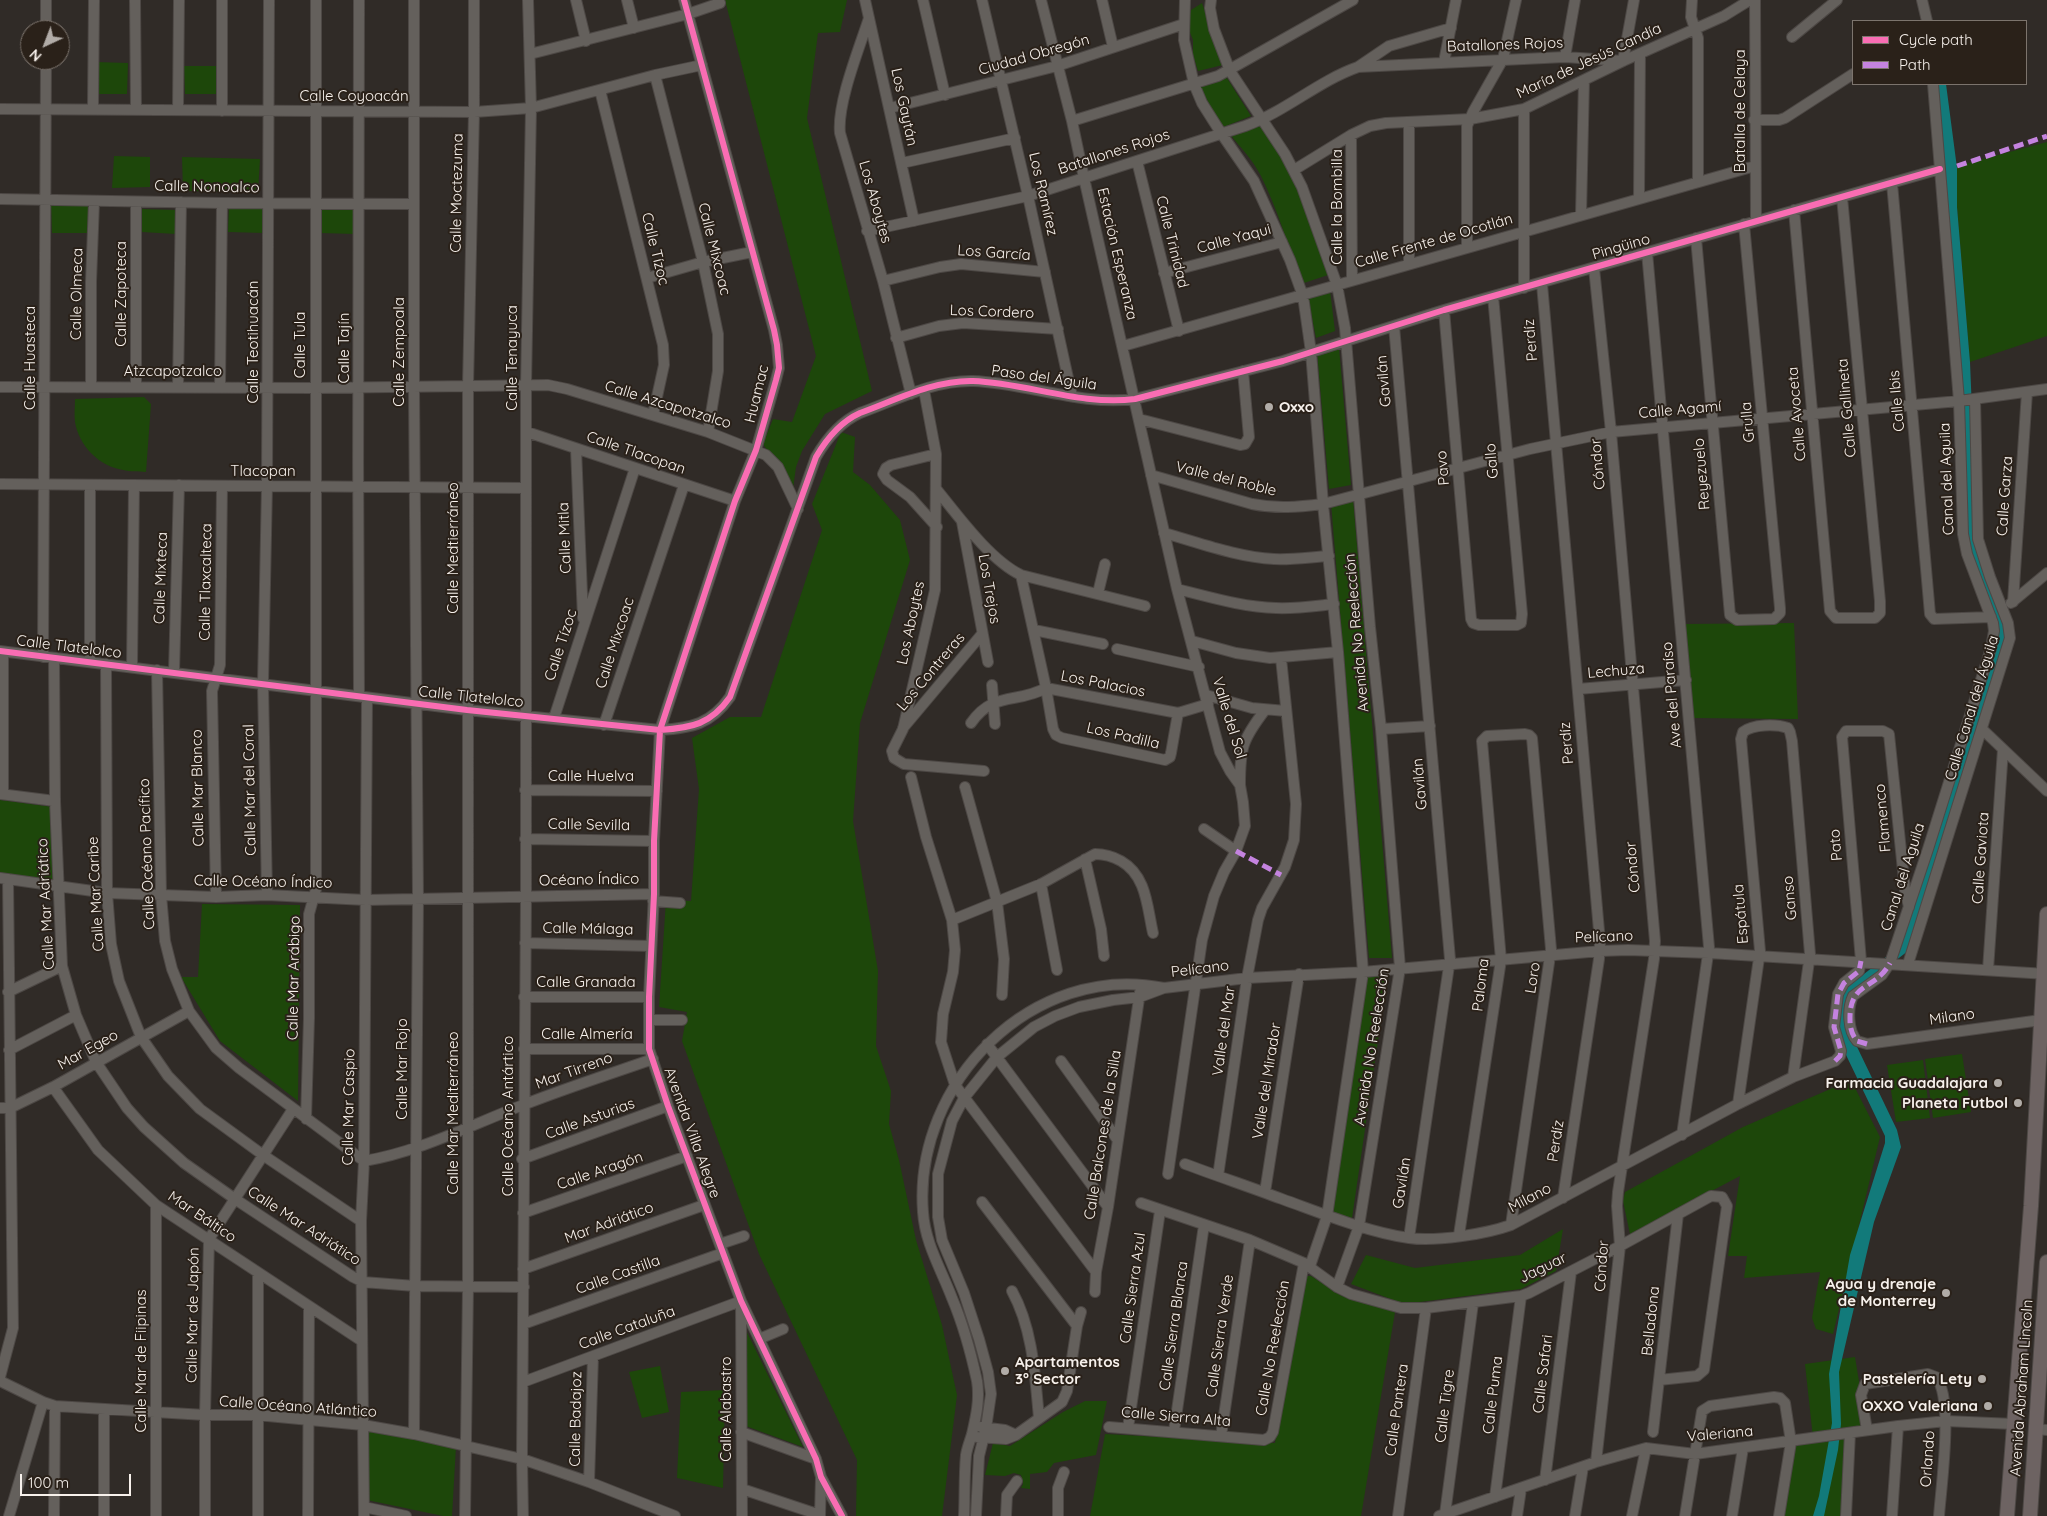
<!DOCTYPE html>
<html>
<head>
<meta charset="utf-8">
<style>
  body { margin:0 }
  #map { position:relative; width:2047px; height:1516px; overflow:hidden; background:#302b27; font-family:Quicksand,sans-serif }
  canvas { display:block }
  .legend { position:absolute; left:1852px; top:20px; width:175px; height:65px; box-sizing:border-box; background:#2a2119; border:1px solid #7c746d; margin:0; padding:6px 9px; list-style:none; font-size:15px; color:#f7f1ec }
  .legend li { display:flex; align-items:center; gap:10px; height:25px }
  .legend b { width:25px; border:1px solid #7c746d }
  .north { position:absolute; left:20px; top:20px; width:50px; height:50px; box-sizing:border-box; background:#2a2119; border:1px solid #7c746d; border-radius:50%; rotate:223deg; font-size:14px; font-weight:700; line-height:20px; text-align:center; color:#f7f1ec }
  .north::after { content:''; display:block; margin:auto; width:18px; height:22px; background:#b1aca7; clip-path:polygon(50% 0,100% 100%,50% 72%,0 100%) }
  .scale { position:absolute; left:20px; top:1474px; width:111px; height:22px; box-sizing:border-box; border:2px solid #f7f1ec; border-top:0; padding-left:6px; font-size:15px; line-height:18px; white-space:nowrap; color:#f7f1ec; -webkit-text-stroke:4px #2a2119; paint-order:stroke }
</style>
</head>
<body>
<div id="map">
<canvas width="2047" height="1516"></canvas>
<ul class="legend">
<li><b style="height:6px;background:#f96db3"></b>Cycle path</li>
<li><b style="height:6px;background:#c483df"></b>Path</li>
</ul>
<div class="north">N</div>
<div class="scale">100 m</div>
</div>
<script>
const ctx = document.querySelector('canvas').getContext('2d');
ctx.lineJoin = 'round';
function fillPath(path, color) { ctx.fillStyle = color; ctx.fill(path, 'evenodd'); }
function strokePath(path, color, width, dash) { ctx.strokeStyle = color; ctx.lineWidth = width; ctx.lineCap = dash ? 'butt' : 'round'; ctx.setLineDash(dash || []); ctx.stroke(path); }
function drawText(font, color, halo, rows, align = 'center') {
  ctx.font = font + ' Quicksand,sans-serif'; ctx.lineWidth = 4; ctx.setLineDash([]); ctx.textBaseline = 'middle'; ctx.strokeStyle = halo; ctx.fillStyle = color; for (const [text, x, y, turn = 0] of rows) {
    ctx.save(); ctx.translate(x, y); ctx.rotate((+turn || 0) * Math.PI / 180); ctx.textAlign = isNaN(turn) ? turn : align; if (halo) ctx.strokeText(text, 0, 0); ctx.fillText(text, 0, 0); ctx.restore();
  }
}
fillPath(new Path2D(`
  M725,0H847L840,32L818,33L807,118L872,391L825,414L802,451L796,467L793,489L763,444L773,419L792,422L816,356Z
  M1202,3L1223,65L1198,71L1193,55V40L1187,25L1191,10Z
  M95,62L128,63L127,94H95Z
  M184,66H216V94H185Z
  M1227,78L1251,116L1221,128L1200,86Z
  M1261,122L1290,167L1328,275L1301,284C1289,248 1278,210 1261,176C1253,160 1240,147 1229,133Z
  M2047,142V336L1970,362L1957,207V166Z
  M114,156L150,157V187L112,188Z
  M182,157L260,159L258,192L183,191Z
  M51,204L88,205V233H52Z
  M319,204L355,205V234L320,233Z
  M229,205H265V233L228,232Z
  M141,209L176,210V234L142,232Z
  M1330,291L1335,331L1316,338L1308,298Z
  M1339,348L1351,485L1329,489L1317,352Z
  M144,397L151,404L146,472C139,471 130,472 123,470C99,466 79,446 75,422C74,415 75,406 75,399Z
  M841,432L855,437L853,472L870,485L900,520L910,560L860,723L853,821L878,971L876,1046L891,1091L889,1124L899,1160L916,1240L942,1325L957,1395L942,1516H856L857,1460L759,1254L682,1041L687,1012L659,1007L666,900L691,901L699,789L692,738L730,717H761L822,530L812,504Z
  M1353,499L1392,958H1369L1331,503Z
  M1794,623L1798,719L1693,718L1684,624Z
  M0,800L53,807L54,880L0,873Z
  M202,904L300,905L298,1101L220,1041L181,977H198Z
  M1388,972L1352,1218L1332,1213L1368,973Z
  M1962,1054L1971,1112L1933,1118L1925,1059Z
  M1923,1060L1930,1118L1896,1122L1887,1065Z
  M1851,1080L1880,1137L1833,1334L1816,1329L1812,1318L1820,1272L1744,1278L1747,1256H1728L1740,1176L1630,1234L1623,1201L1625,1192L1743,1127Z
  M1563,1229L1556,1271L1521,1289L1404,1304L1351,1284L1366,1255L1415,1268L1520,1255Z
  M1302,1276H1311L1342,1296L1395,1312L1361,1516H1090L1105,1434L1275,1443Z
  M742,1322L803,1447L743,1425Z
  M1855,1357L1867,1430L1850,1433L1846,1516H1779L1791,1442L1813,1438L1805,1364Z
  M660,1366L669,1412L642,1418L629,1372Z
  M725,1390L723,1488L677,1478L681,1392Z
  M1085,1401H1107L1096,1455L1054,1463L1047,1472L1030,1474V1489L1021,1488L1023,1484L1021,1475L1014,1473L1005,1476L985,1475L993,1443L1010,1446L1063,1412Z
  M366,1429L456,1446L452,1516H443L367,1500Z`), '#1d470a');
fillPath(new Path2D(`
  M1933,84H1946L1957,168V207L1970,362L1977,532L2009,625L1908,951L1852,994L1847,1026L1897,1130L1901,1147L1874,1222L1839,1372L1841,1424L1838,1450L1824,1516H1813L1819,1496L1832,1423L1829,1374L1850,1255L1885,1143V1136L1834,1030L1838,994L1899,947L1994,631L1967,554Z`), '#127a7a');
const minor = new Path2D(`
  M46,0V30
  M135,0L136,110
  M359,0C359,232 357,464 359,696
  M414,0V387L418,899L414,1434
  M576,0L586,41
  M627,0L634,28
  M684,0L774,330L777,345L779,368L776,380L756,450L735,501L660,730L654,841V894L649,997V1049L668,1106L741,1301L816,1459L821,1477L842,1516
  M865,0L914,221
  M923,0L945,95
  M982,0L1028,196L1072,396
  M1041,0L1072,121L1084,178L1177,589L1220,752L1230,771L1240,785L1243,802L1245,826L1236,851L1224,872L1214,896L1202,940L1168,1174
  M1102,0L1113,47
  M1185,0L1184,40L1194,84L1202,103L1221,133L1254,181L1290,260L1303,296L1311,352L1323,504L1338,652L1363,972L1327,1216L1310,1266
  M1211,0L1210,8L1214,29L1230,71L1285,154L1302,187L1337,285L1345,328L1370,627L1381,729L1400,968L1359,1226L1337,1287
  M1692,0L1691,17L1698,38V182
  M1755,0L1756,221
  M1922,0L1927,21
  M869,18C859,49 837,103 840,133L883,281L911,394
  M1792,37L1837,0
  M530,54L688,14L720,3
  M1565,57L1575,0
  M1444,62L1456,0
  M1358,67L1389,46L1451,28
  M655,75L703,262L718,334V371L708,432
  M1933,84L1959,401L1963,534L1967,554L1993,623L1994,631L1991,648L1928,849L1890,963L1882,975L1853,996C1847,1009 1848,1031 1857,1041L1867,1044L2041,1020
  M600,90L663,345L664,365L653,415
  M890,108L1057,66L1184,24
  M0,109L474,112L531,108L655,75L702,65
  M93,109L94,0
  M1524,109V288
  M178,110L179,0
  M222,111V0
  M1754,120H1779L1785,118L1853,74
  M1072,121L1218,76L1353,0
  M1351,135L1352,280
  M1137,161L1179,331
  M902,163L1015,138
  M1294,170L1351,135L1370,126L1386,123L1470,119L1524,109L1623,61L1724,16L1750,0
  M1892,183L1930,614L1934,619L1991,617
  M0,199L222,203L414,204
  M1639,199L1640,54
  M136,202V386
  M1794,210L1830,611L1836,618H1875L1880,613V601L1842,197
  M1581,215L1584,80
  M867,231L1028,196L1245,126C1285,112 1318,81 1358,67L1565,57L1623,61L1634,0
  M1696,238L1730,615L1737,620L1774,619L1780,613V608L1744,224
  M1467,247V126L1473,112L1503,59L1516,0
  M1647,252L1709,947L1682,1135
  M1409,264V122
  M1594,268L1611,432L1655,941L1654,959L1618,1192L1617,1206L1620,1246L1596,1462
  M1164,273L1282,242
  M647,278L703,262L752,252
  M883,281L940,267L961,264L1045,272
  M1542,284L1600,942L1599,959L1563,1198
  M1444,310L1471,619L1473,623L1479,625H1517L1521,623L1522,614L1493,296
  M1394,326L1450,959L1409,1238
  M896,338L939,326L963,323L1058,329
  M1123,346L1755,166
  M178,386L181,202
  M220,386L222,203
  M0,387L315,388L548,385L567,389L708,432L766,455L778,467L798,509
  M91,387V282L94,202
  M924,390L936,454L935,590L903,729L892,751L894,758L904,764L984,771
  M1139,419L1240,445L1245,444L1249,437L1243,371
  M527,432L735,501
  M576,449L583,618
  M936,454L891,465L886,468L883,474L887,480L910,497L937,527
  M1151,475L1252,504C1277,509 1298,507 1323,504L1530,449L1611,432L1959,401L2047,389
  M0,484L526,488
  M937,490C959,517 990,560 1021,575L1145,606
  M962,522L988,662
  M1164,533C1200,543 1237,557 1274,559C1292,560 1311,557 1329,556
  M1021,575L1046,688L1053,729L1056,735L1062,738L1165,760L1170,757L1171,753L1178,713
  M1177,589C1210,597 1242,607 1276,608C1295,609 1315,606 1334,604
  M1098,593L1105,564
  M2013,602L2027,392
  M2011,603L2047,573
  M1034,630L1103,644
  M1192,641L1236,653L1270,658L1338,652
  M1117,649L1199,667
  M0,651L467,710L660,730C692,728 711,724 730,697L816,457C827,438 840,422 860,413C896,400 934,380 973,381C1027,383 1081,406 1135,399L1283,361L1444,310L1940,169
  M3,652V794
  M43,657L46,60
  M54,658L55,801L62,966L76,1015L96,1062L127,1108L144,1127L184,1163L235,1199L353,1277L363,1282L415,1286L524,1287
  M90,662V485
  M106,664L107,893L111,944L119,981L141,1037L168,1076L200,1109L263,1155L361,1221
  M132,667L134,485
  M157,670L161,895L165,941L172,969L189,1011L216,1048L239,1068L364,1161C419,1152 471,1125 523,1105C566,1088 610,1074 653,1059
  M174,672L179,485
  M992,685L995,724
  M1578,689L1686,680
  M1206,695L1252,708L1286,711
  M554,718L635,468
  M971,723C993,691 1017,704 1046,688L1178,713L1208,704
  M604,725L684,485
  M903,728L982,634
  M1381,729L1430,726
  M1982,729L2047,791
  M911,777L926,837L952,920L955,950L953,972L943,1014L941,1042L955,1085L1096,1272
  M1240,785C1240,748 1242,740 1265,710
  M965,787L997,902L1004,959L1002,995
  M525,790L657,791
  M0,794L55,801
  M1204,829L1236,851
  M525,839L654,841
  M1085,859L1101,929L1104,956
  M0,878L107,893L216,897L267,895L366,900L654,894
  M1041,884L1057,970
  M267,895L263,684L267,485L269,0
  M216,897L212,691L220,665L222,486
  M653,901L680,903
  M952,920L1041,884L1095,854C1105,854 1112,856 1121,861C1147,876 1147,907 1153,933
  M525,943L651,946
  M1908,964L2010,638L2008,623L1990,577L1978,539L1975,399
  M1988,970L2003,749
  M8,992L62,966
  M524,997H649
  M649,1020H682
  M987,1044L1108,1207
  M524,1049H649
  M9,1050L76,1015
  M1061,1061L1117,1139
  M53,1087L98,1150L156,1205L362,1341
  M1738,1104L1760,951L1741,739L1743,732C1753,724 1776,724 1788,728L1790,732L1792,741L1810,954L1793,1077
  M0,1108H10L53,1087L189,1011
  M306,1119L309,1018V914L316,889V0
  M522,1159L668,1106
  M1185,1164C1217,1176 1250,1187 1282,1199C1321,1213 1367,1232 1409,1238C1435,1242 1486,1234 1511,1225L1738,1104L1793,1077L1835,1061L1840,1056L1841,1051L1834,1027L1838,994L1844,983L1859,971L1861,961L1842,737L1846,731H1883L1889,734L1905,890L1909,907
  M1218,1176L1247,978L1258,920L1262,908L1285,867L1294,840L1296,804L1281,658
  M1265,1192L1299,974
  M982,1202L1077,1326
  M1141,1203L1250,1240L1304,1263L1337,1287L1351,1294L1401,1308H1426L1521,1296L1529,1293L1620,1246L1711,1196L1722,1197L1727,1206L1704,1370L1697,1376L1659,1380
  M156,1205V1516
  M523,1213L687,1156
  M1459,1235L1501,960L1482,741L1487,736L1525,734L1529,735L1532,738L1551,949L1511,1225
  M720,1244L744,1236
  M523,1269L704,1205
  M1012,1291C1033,1329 1035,1376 1039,1418
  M1095,1292L1096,1272L1108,1207L1140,992
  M523,1324L723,1253
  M759,1339L783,1329
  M0,1377L13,1328L8,879
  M0,1381L43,1402L55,1406L205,1415H257L363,1425L414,1434L522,1459L589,1482L675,1516
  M523,1382L741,1301L742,1516
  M981,1427L1005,1430L1016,1435
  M1109,1427L1264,1440L1270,1437L1273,1432L1304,1263
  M1128,1428L1160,1211
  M2035,1429L2047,1430
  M1867,1430L1861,1395L1865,1384L1928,1374L1936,1377C1954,1398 1941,1487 1939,1516
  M1174,1431L1204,1225
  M741,1432L816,1459
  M1653,1432L1678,1214
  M1221,1436L1250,1240
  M977,1437L1006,1439L1016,1435L1062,1402L1067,1391L1077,1326L1081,1312
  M1545,1480L1571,1272
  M589,1482L593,1356
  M742,1489L820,1515
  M1495,1497L1521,1296
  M364,1507L406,1516
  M1445,1514L1473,1303
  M9,1516L43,1402
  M54,1516L55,1406
  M104,1516V1409
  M205,1516V1415L209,1239L293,1109
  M258,1516V1273
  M308,1516L309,1308
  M364,1516L361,1221L364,1161L367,698
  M465,1516L468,1286V386L474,112V0
  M523,1516L522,1459L526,896V386L531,108L528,0
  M820,1516L821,1477
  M964,1516C965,1496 964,1476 966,1455C967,1448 970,1441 972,1434C976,1417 980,1399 977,1381C971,1353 963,1324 952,1298C941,1269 925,1243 923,1212C913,1083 1033,961 1164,988
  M976,1516L979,1456L986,1428L991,1394L988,1372L979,1339L964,1293L942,1240L938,1217V1174L952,1121L964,1098L997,1057L1034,1027L1055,1016L1079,1007L1113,1000L1140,997L1164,988L1247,978L1363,972L1600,951L1628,950L1709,953L2047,974
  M1006,1516L1007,1495L1017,1481
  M1058,1516V1488L1064,1472
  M1398,1516L1426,1308
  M1439,1516L1596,1462L1646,1448L1695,1454L1898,1426L1946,1421L2014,1424
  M1517,1516L1521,1489
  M1575,1516L1583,1467
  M1632,1516L1646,1448
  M1685,1516L1702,1411L1710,1406L1774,1397L1780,1398L1785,1403L1791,1442L1779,1516
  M1732,1516L1743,1448
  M1846,1516L1850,1433
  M1892,1516L1898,1426`);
const major = new Path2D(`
  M2007,1516L2031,1206L2047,914
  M2030,1516L2047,1262`);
strokePath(minor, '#4d4845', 12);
strokePath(major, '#4d4845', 16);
strokePath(minor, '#64605c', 10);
strokePath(major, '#6d6362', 14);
strokePath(new Path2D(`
  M1957,166L2047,136
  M1236,851L1281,875
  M1867,1044L1857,1041C1852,1035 1850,1028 1850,1020C1849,981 1875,991 1890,963
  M1835,1061L1840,1056L1841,1051L1834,1027L1838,994L1844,983L1859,971L1861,961`), '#c483df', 5, [10, 5]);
strokePath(new Path2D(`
  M684,0L774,330L777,345L779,368L776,380L756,450L735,501L660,730L654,841V894L649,997V1049L668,1106L741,1301L816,1459L821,1477L842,1516
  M0,651L467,710L660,730C692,728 711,724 730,697L816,457C827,438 840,422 860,413C896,400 934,380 973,381C1027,383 1081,406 1135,399L1283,361L1444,310L1940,169`), '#f96db3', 6);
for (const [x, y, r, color] of [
  [1269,407,5,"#b1aca7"],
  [1998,1083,5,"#b1aca7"],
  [2018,1103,5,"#b1aca7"],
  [1946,1293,5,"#b1aca7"],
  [1005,1371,5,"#b1aca7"],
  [1982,1379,5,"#b1aca7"],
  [1988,1406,5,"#b1aca7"]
]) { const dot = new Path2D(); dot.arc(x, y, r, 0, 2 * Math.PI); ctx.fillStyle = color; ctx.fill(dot); strokePath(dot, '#2a2119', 2); }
drawText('15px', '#f7f1ec', '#2a2119', [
  ["Batallones Rojos",1505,45,-2],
  ["Ciudad Obregón",1034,55,-16],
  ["María de Jesús Candía",1589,61,-25],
  ["Calle Coyoacán",354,96],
  ["Los Gaytán",904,107,78],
  ["Batalla de Celaya",1740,111,-90],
  ["Batallones Rojos",1114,152,-18],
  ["Calle Nonoalco",207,187,1],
  ["Calle Moctezuma",457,193,-89],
  ["Los Ramírez",1043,194,77],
  ["Los Aboytes",875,202,74],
  ["Calle la Bombilla",1337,207,-90],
  ["Calle Yaqui",1234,239,-15],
  ["Calle Frente de Ocotlán",1434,241,-16],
  ["Calle Trinidad",1172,242,76],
  ["Pingüino",1621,247,-16],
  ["Calle Tízoc",655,249,76],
  ["Calle Mixcoac",714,249,76],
  ["Los García",994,253,4],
  ["Estación Esperanza",1117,254,77],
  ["Calle Olmeca",77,294,-89],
  ["Calle Zapoteca",121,294,-90],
  ["Los Cordero",992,312,2],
  ["Perdíz",1531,340,-95],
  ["Calle Teotihuacán",253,342,-90],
  ["Calle Tula",300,345,-90],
  ["Calle Tajín",344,348,-90],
  ["Calle Zempoala",399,352,-90],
  ["Calle Huasteca",30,358,-90],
  ["Calle Tenayuca",512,358,-90],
  ["Atzcapotzalco",173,371],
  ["Paso del Águila",1044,378,8],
  ["Gavilán",1384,381,-95],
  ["Huamac",757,394,-76],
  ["Calle Ibis",1897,401,-95],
  ["Calle Azcapotzalco",668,405,17],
  ["Calle Gallineta",1847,408,-95],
  ["Calle Agamí",1680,410,-5],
  ["Calle Avoceta",1797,414,-95],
  ["Grulla",1748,422,-95],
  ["Calle Tlacopan",636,453,19],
  ["Gallo",1492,461,-95],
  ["Cóndor",1598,464,-95],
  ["Pavo",1443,468,-95],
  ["Tlacopan",263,471],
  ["Reyezuelo",1702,474,-95],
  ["Valle del Roble",1226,479,14],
  ["Canal del Aguila",1947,479,-92],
  ["Calle Garza",2005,496,-86],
  ["Calle Mitla",565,538,-92],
  ["Calle Medtierráneo",453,548,-90],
  ["Calle Mixteca",161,578,-88],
  ["Calle Tlaxcalteca",206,582,-89],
  ["Los Trejos",989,589,80],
  ["Los Aboytes",911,623,-78],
  ["Avenida No Reelección",1357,633,-95],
  ["Calle Mixcoac",615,643,-72],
  ["Calle Tízoc",561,645,-72],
  ["Calle Tlatelolco",69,647,7],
  ["Lechuza",1616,671,-5],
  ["Los Contreras",931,672,-50],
  ["Los Palacios",1103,684,11],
  ["Ave del Paraíso",1672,695,-95],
  ["Calle Tlatelolco",471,697,6],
  ["Calle Canal del Águila",1972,708,-73],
  ["Valle del Sol",1229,718,73],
  ["Los Padilla",1123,736,13],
  ["Perdíz",1567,743,-95],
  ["Calle Huelva",591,776],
  ["Gavilán",1420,784,-95],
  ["Calle Mar Blanco",198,788,-91],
  ["Calle Mar del Coral",250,790,-91],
  ["Flamenco",1883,818,-95],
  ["Calle Sevilla",589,825,1],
  ["Pato",1836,845,-95],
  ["Calle Océano Pacífico",147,854,-92],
  ["Calle Gaviota",1981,858,-86],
  ["Cóndor",1633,867,-95],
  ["Canal del Aguila",1903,877,-72],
  ["Océano Índico",589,880,-1],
  ["Calle Océano Índico",263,882,1],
  ["Calle Mar Caribe",96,894,-93],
  ["Ganso",1790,898,-95],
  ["Calle Mar Adriático",46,904,-93],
  ["Espátula",1741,914,-95],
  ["Calle Málaga",588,929,1],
  ["Pelícano",1604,937,-2],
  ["Pelícano",1200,969,-7],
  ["Calle Mar Arábigo",294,978,-89],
  ["Loro",1533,978,-81],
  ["Calle Granada",586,982],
  ["Paloma",1481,985,-83],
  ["Milano",1952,1017,-8],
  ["Valle del Mar",1224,1031,-82],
  ["Calle Almería",587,1034],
  ["Avenida No Reelección",1372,1047,-81],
  ["Mar Egeo",88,1050,-29],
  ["Calle Mar Rojo",402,1069,-90],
  ["Mar Tirreno",574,1071,-20],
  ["Valle del Mirador",1267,1081,-81],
  ["Calle Mar Caspio",349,1107,-89],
  ["Calle Mar Mediterráneo",453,1113,-90],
  ["Calle Océano Antártico",508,1116,-90],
  ["Calle Asturias",590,1119,-20],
  ["Avenida Villa Alegre",692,1133,70],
  ["Calle Balcones de la Silla",1103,1135,-81],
  ["Perdíz",1556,1141,-81],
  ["Calle Aragón",600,1171,-19],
  ["Gavilán",1402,1183,-81],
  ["Milano",1530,1198,-28],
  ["Mar Báltico",202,1217,34],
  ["Mar Adriático",609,1223,-20],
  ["Calle Mar Adriático",304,1226,33],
  ["Cóndor",1602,1266,-86],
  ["Jaguar",1543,1268,-26],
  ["Calle Castilla",618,1275,-20],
  ["Calle Sierra Azul",1133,1288,-82],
  ["Calle Mar de Japón",193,1315,-89],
  ["Belladona",1651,1321,-84],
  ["Calle Sierra Blanca",1174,1326,-82],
  ["Calle Cataluña",627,1328,-20],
  ["Calle Sierra Verde",1220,1336,-82],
  ["Calle No Reelección",1273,1348,-80],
  ["Calle Mar de Fiipinas",141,1361,-90],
  ["Calle Safari",1543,1374,-83],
  ["Avenida Abraham Lincoln",2022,1388,-86],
  ["Calle Puma",1493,1395,-83],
  ["Calle Tigre",1445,1406,-83],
  ["Calle Océano Atlántico",298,1407,4],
  ["Calle Alabastro",726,1409,-90],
  ["Calle Pantera",1397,1410,-82],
  ["Calle Sierra Alta",1176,1417,5],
  ["Calle Badajoz",576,1419,-89],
  ["Valeriana",1720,1434,-5],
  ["Orlando",1928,1459,-86]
]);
drawText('bold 15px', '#f7f1ec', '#2a2119', [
  ["Oxxo",1279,407,"left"],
  ["Farmacia Guadalajara",1988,1083],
  ["Planeta Futbol",2008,1103],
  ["Agua y drenaje",1936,1284],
  ["de Monterrey",1936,1301],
  ["Apartamentos",1015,1362,"left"],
  ["3° Sector",1015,1379,"left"],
  ["Pastelería Lety",1972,1379],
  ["OXXO Valeriana",1978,1406]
], 'right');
</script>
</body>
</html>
